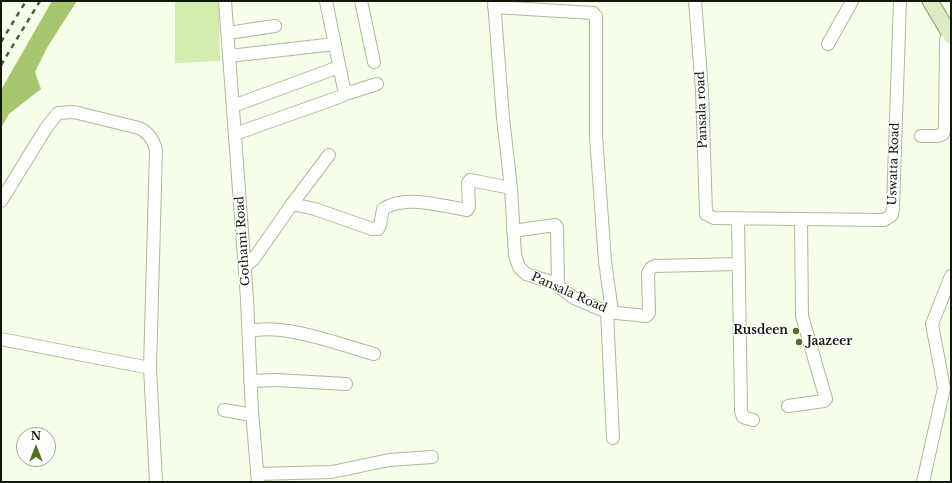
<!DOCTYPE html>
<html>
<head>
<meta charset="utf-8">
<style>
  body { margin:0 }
  #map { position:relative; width:952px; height:483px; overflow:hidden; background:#f7ffeb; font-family:"Libre Baskerville",serif }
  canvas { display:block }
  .frame { position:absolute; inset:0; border:2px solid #12170b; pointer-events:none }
  .north { position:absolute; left:16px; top:427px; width:40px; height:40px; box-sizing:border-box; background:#fff; border:1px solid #a0a29d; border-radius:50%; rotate:0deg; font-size:11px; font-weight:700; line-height:16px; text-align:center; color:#12170b }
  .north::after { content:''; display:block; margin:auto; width:14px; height:18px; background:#556e1f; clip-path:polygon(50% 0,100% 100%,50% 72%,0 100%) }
</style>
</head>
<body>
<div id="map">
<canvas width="952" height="483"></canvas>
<div class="frame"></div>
<div class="north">N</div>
</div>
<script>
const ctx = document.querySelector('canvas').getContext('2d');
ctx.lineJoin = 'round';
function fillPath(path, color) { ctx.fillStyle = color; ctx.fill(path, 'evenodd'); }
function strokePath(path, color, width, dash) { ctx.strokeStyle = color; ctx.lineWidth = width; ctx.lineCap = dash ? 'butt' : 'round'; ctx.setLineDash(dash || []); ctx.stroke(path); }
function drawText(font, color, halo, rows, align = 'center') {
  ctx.font = font + ' "Libre Baskerville",serif'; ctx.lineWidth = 3; ctx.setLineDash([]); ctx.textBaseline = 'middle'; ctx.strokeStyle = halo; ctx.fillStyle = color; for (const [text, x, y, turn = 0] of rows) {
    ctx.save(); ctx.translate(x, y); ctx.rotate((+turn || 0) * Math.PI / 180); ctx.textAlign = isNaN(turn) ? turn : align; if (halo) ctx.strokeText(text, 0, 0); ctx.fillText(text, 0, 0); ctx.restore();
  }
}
fillPath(new Path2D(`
  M175,1H219L220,61L175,63Z`), '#d5ecb0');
fillPath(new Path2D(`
  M52,1H77L48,46L35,72L41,89L9,114L1,128V90Z`), '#a7c66d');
const minor = new Path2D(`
  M225,1L247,299L252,412L258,482
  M361,1L374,62
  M494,1L503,118L511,188L515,255L519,267L526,274L554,283L574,298L607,312L646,316L649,313L648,273L651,268L655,266L738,264
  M695,1L702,90L706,214L714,218L884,220L892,215L893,207L900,1
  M494,7L593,13L596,16V136L605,261L612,312
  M228,33L275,26
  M828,44L852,1
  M229,56L335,44
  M345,94L377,84
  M233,106L339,67
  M235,134L342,96L345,94L326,1
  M921,136H937L943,134L945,127L946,40L949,33
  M1,201L46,128L58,113L74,112L139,128C149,133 153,139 156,150L150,368L156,482
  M292,204L329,155
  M738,219L741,411L743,417L753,420
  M513,231L555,225L557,227L558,286
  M245,266L253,260L292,204L315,209L372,229H378L380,225L383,209C405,194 441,206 467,210L469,207L468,183L470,180L511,188
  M607,312L613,438
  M249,331C285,323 338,344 374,354
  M1,339L150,368
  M250,381L276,380L346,384
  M788,406L824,401L826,399L802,316L801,219
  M224,410L252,415
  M257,474L332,472L389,460L432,457
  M923,482L944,388L932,324L951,276`);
const major = new Path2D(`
  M930,1L951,36`);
strokePath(minor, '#adb99b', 14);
strokePath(major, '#869868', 17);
strokePath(minor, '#fff', 12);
strokePath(major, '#dcebc2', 15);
strokePath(new Path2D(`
  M1,42L26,1
  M1,65L40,1`), '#52584a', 2.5, [5, 5]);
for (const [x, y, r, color] of [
  [796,331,4,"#556e1f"],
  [799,342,4,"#556e1f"]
]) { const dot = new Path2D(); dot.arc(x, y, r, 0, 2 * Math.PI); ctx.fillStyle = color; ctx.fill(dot); strokePath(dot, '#fff', 1.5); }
drawText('12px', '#12170b', '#fff', [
  ["Pansala road",702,110,-92],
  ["Uswatta Road",894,164,-88],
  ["Gothami Road",243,241,-94],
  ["Pansala Road",569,293,24]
]);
drawText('bold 12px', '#12170b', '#fff', [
  ["Rusdeen",788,331],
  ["Jaazeer",807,342,"left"]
], 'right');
</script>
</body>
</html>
